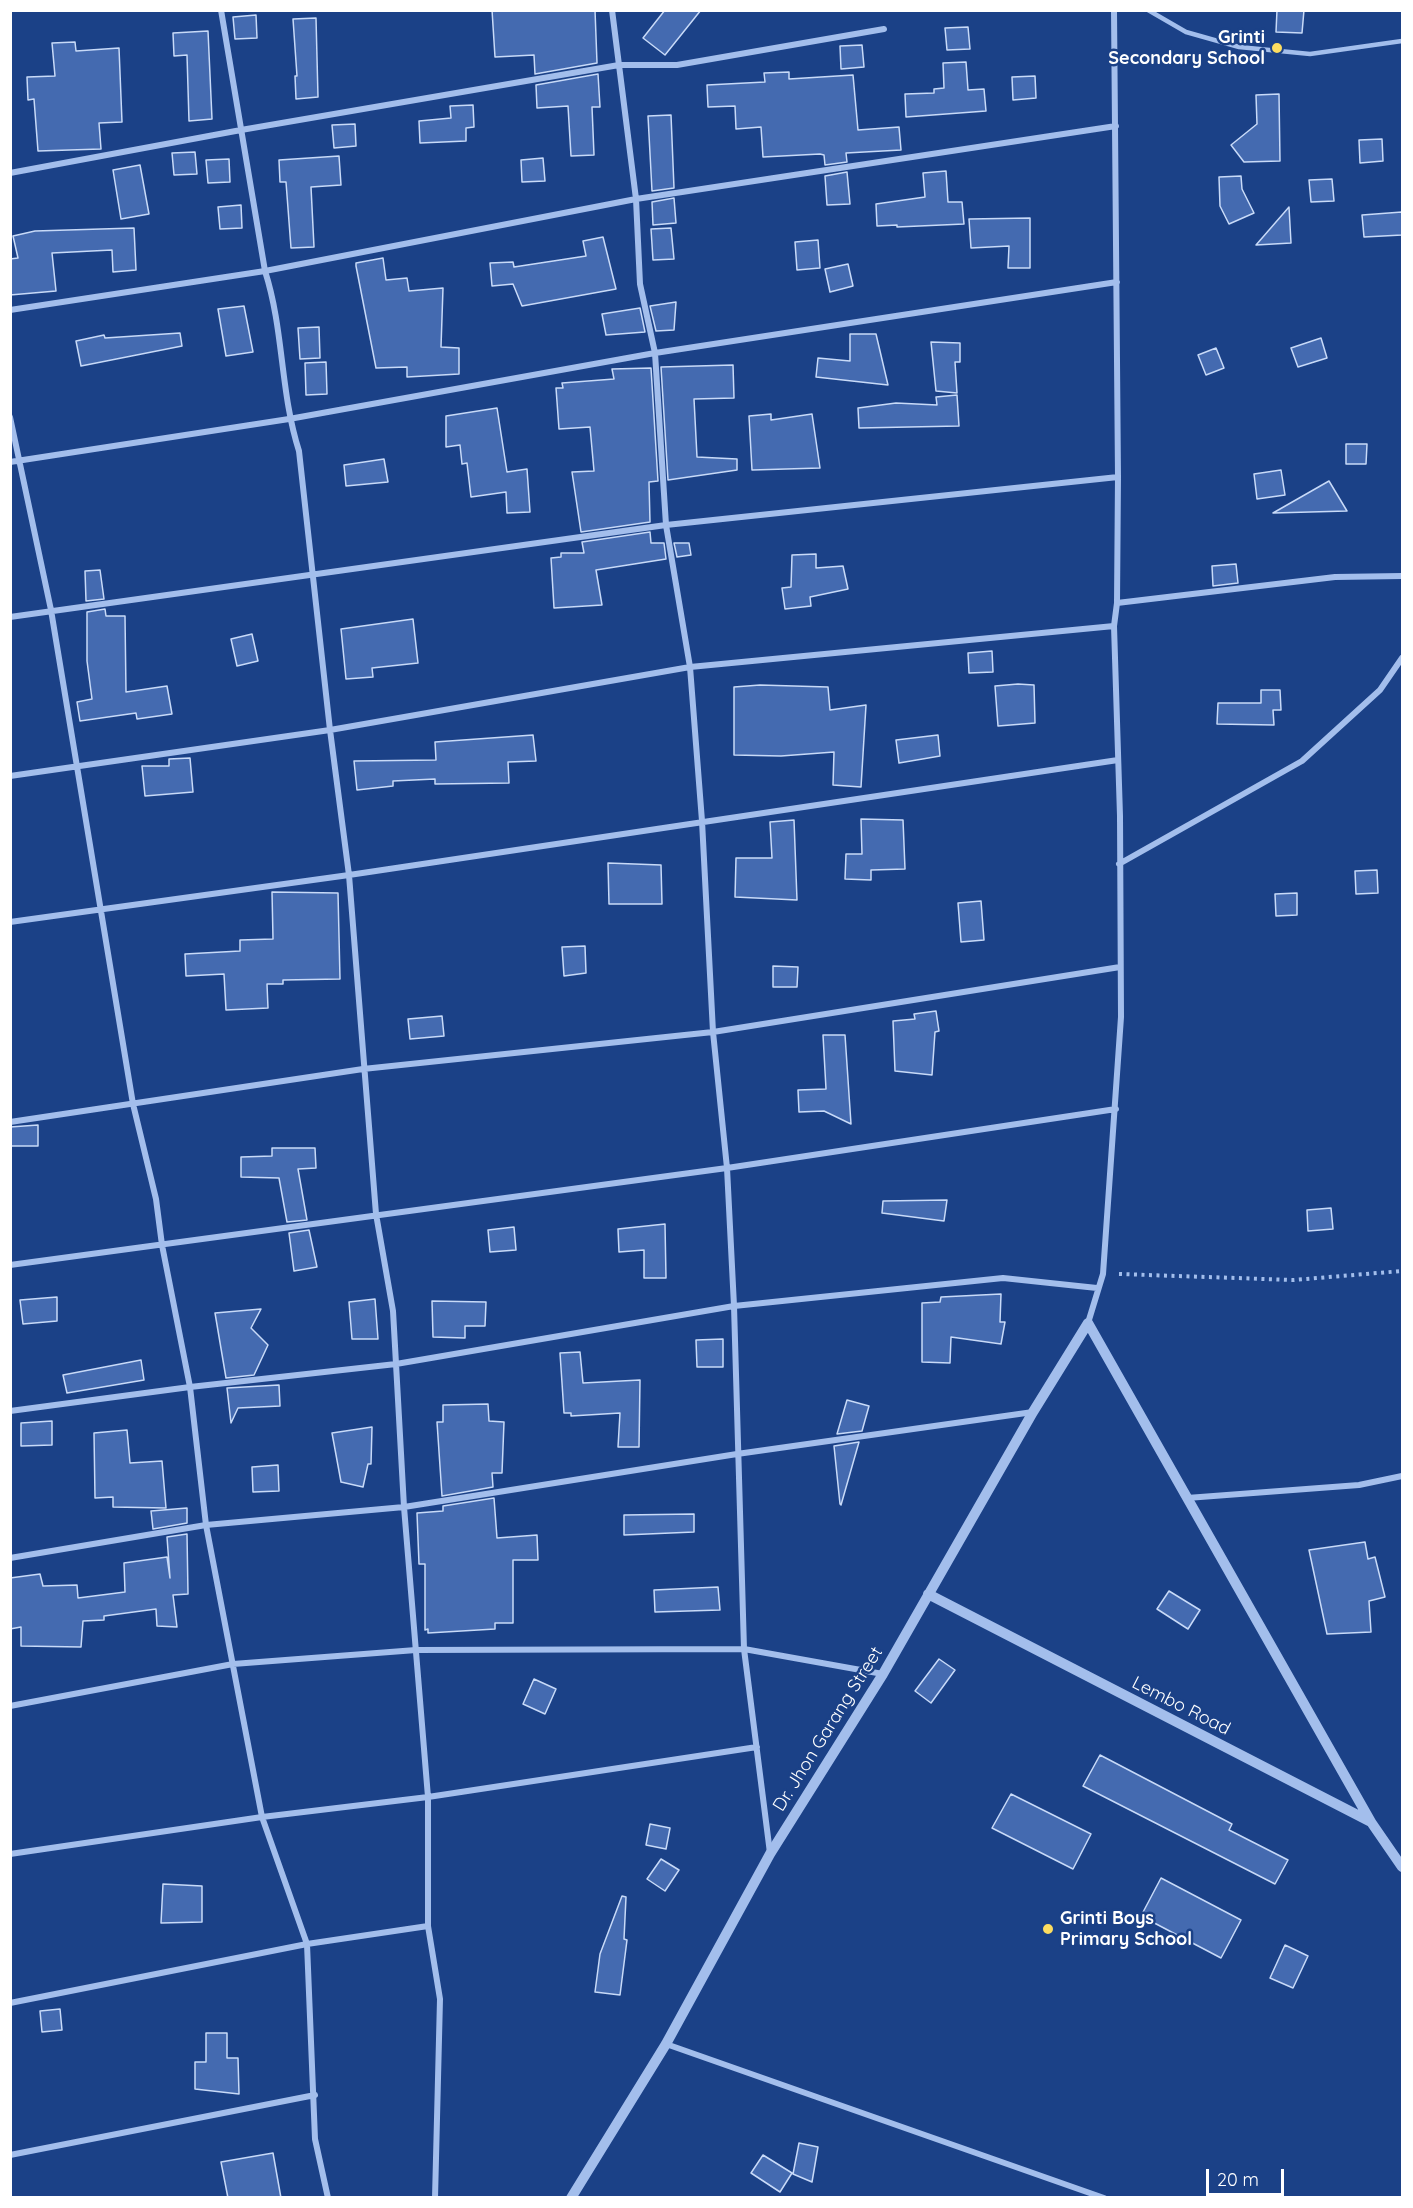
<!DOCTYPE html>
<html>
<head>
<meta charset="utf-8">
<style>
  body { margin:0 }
  #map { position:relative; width:1413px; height:2208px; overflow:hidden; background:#1b4187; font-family:Quicksand,sans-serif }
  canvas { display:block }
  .frame { position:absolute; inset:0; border:12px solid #fff; pointer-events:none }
  .scale { position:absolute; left:1206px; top:2169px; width:78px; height:27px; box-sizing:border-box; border:3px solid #fff; border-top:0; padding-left:8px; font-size:18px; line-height:21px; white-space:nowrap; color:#fff; -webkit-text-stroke:4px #1b4187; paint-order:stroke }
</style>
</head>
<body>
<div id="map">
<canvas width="1413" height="2208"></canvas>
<div class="frame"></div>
<div class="scale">20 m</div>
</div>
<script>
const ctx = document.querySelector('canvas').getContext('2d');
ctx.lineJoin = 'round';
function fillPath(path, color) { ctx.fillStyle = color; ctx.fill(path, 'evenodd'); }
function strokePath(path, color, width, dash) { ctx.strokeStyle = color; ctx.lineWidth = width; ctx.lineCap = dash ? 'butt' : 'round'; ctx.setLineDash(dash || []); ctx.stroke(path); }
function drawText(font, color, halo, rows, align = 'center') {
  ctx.font = font + ' Quicksand,sans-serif'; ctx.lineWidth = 5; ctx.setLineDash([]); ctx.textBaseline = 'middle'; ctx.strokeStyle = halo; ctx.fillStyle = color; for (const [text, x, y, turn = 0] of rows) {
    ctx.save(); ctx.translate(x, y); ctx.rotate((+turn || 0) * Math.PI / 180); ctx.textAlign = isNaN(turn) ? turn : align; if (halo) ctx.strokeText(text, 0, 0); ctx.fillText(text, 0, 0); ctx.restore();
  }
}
const building = new Path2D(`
  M492,10H595L597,63L535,74L534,55L495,57Z
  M665,10H701L665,55L643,38Z
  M1277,10H1304L1302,33L1276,32Z
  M256,15L257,38L235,39L233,17Z
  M316,18L318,97L296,99L295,76H297L293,19Z
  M968,27L970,49L947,50L945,28Z
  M208,31L212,119L189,121L187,55L174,56L173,33Z
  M75,42L76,51L119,48L122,122L99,123L101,149L38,151L34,99L28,100L27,77L55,76L52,43Z
  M862,45L864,67L841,69L840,46Z
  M966,62L968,90L984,89L986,111L906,117L905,94L934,93V89L944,88L943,63Z
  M789,72V79L853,75L858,130L899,127L901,150L846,153L847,162L825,165L824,155L820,154L763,157L761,127L736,129L735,106L708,107L707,85L765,82L764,73Z
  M598,74L600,107H592L594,155L571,156L568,106L537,108L536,85Z
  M1035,76L1036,98L1013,100L1012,77Z
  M1279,94L1280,161L1244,162L1231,145L1257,124L1256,95Z
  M473,105L474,127L466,128V141L420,143L419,121L451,118L450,106Z
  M671,115L674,188L652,191L648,116Z
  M355,124L356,146L334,148L332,125Z
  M1382,139L1383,161L1360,163L1359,140Z
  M195,152L197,174L174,175L172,153Z
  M339,156L341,185L311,187L314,247L291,248L286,182H280L279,160Z
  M543,158L545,181L522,182L521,160Z
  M229,159L230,182L208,183L206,160Z
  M140,165L149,214L121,219L113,170Z
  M946,171L948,202H962L964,224L897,227V225L877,226L876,204L925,197L923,173Z
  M847,172L850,204L827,205L825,176Z
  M1241,176L1242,189L1254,213L1229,224L1220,206L1219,177Z
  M1332,179L1334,201L1311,202L1309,180Z
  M674,198L676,223L653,225L652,202Z
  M241,205L242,228L220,229L218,207Z
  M1289,207L1291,243L1256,245Z
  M1402,212V235L1364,237L1362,215Z
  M1030,218V268H1008L1009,246L971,248L969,219Z
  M134,228L136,270L113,272L112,250L52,253L56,291L10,295V259L18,258L13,236L35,231Z
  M671,228L674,259L653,260L651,229Z
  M603,237L616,289L522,306L513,284L492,286L490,263L513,262L514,267L586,256L583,241Z
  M818,240L820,268L797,270L795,242Z
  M383,258L386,280L407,278L409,291L443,288L441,347L459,348V374L407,377V367L376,368L356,266V263Z
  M848,264L853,286L830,292L825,269Z
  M676,302L674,330L656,331L650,306Z
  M244,306L253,352L226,356L218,309Z
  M640,308L645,332L606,335L602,314Z
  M319,327L320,358L300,359L298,328Z
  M180,333L182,346L81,366L76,341L104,335L105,338Z
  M850,334H876L888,385L816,377L818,358L850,361Z
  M1321,338L1327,358L1298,367L1291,348Z
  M931,342L960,343V362H955L957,393L936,391Z
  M1216,348L1224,368L1206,375L1198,355Z
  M326,362L327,394L306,395L305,363Z
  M733,365L734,398L694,399L697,457L737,459V470L668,480L661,367Z
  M651,368L658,481L649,482L650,522L581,532L572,472L594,471L590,427L559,429L556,388H563L562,383L614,379L612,369Z
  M957,395L959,426L859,428L858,408L896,403L937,405L936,397Z
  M497,408L507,472L527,469L530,512L507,513L506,492L471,497L467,463L462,464L460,445L446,447V416Z
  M771,414V420L812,414L820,468L752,470L749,416Z
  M1346,444H1367L1366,464H1346Z
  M384,459L388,482L346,486L344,465Z
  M1281,470L1285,495L1257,499L1254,474Z
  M1329,481L1347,511L1273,513Z
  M650,532L651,543H664L666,559L596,570L602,605L554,608L551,558L561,557V553H584L582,542Z
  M674,543H689L691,555L677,557Z
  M816,554V568L843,566L848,589L810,597L811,606L785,609L782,588L791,587L792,555Z
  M1236,564L1238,583L1213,586L1212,566Z
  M100,570L104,599L86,601L85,571Z
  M105,609L106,616H125L126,692L167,686L172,714L137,719L136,713L80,721L77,702L92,699L87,661V612Z
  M413,619L418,663L372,668L373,677L346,679L341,629Z
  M252,634L258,661L237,666L231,639Z
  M992,651L993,672L969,673L968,653Z
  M1018,684L1034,685L1035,723L998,726L995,686Z
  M760,685L828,687L830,710L866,705L861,787L833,785L834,752L781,756L734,755V687Z
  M1261,690H1280L1281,710H1273L1274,725L1217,724L1218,703H1261Z
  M533,735L536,761L508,762L509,783L435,784V779L393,781V786L357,790L354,761L436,760L435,742Z
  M938,735L940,756L899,763L896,740Z
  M190,758L193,792L145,796L142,766H169V759Z
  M861,819L903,820L905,869L871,870V880L845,879L846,854H862Z
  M794,820L797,900L735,897L736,858H772L770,822Z
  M608,863L661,865L662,904H609Z
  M1377,870L1378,893L1356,894L1355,871Z
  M272,892L338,893L340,979L283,980V984H267L268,1008L226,1010L224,974L186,976L185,954L240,951V940L273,939Z
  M1297,893V915L1276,916L1275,894Z
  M981,901L984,940L961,942L958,903Z
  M585,946L586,973L564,976L562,947Z
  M773,966L798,967L797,987H773Z
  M936,1011L939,1031L935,1032L932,1075L895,1071L893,1021L915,1019L914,1014Z
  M442,1016L444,1036L410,1039L408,1019Z
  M823,1035H845L851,1124L824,1111L799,1112L798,1090L826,1089Z
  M38,1125V1146H10V1127Z
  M272,1148H315L316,1168L298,1169L307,1220L287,1222L279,1178L241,1177V1157L272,1156Z
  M947,1200L944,1221L882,1213L883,1201Z
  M1331,1208L1333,1229L1308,1231L1307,1210Z
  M665,1224L666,1278H644V1250L619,1252L618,1229Z
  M514,1227L516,1250L490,1252L488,1230Z
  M309,1230L317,1267L294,1271L289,1233Z
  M1001,1294L1000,1322H1005L1001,1344L951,1337L950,1363L922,1362V1303L940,1302L941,1297Z
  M57,1297V1321L23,1324L20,1300Z
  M375,1299L378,1339H352L349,1302Z
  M432,1301L486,1302L485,1326H465V1338L433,1337Z
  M261,1309L251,1328L268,1345L254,1375L226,1378L215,1313Z
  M723,1339V1367H697L696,1340Z
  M580,1352L583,1383L640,1380L639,1447H618L620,1413L571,1416V1413H564L560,1353Z
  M141,1360L144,1380L67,1393L63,1375Z
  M279,1385L280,1406L238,1408L231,1423L227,1388Z
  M847,1400L869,1406L862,1431L837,1434Z
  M488,1404L489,1421L504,1422L502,1473H492L493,1487L442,1496L437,1422H443V1405Z
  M52,1421V1445L21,1446V1423Z
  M372,1427L371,1464H368L363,1487L341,1482L332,1433Z
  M127,1430L130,1463L162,1461L166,1508L113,1507V1497L95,1498L94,1433Z
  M859,1442L841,1505L840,1504L834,1446Z
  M278,1465L279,1491L253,1492L252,1467Z
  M494,1498L497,1538L537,1535L538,1560H513V1623H495V1629L428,1633V1629L425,1630V1564H419L417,1513L443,1511V1506Z
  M187,1508V1523L153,1529L151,1511Z
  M694,1514V1532L624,1535V1515Z
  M187,1534L188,1594L173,1595L177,1627L157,1626L156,1609L104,1616V1620L83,1621L81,1647L21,1646V1627L10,1629V1578L40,1574L43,1586L77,1585L78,1598L125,1592L124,1563L167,1557L170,1578L167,1537Z
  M1365,1542L1368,1559L1375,1557L1385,1597L1369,1601L1371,1632L1327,1634L1309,1550Z
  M718,1587L720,1610L655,1612L654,1590Z
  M1169,1591L1200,1610L1188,1629L1157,1609Z
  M939,1659L955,1670L931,1703L915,1691Z
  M534,1679L556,1689L545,1714L523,1704Z
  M1100,1755L1232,1824L1229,1830L1288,1860L1275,1884L1083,1786Z
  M1011,1794L1091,1834L1073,1869L992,1828Z
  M650,1824L670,1828L666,1849L646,1845Z
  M661,1859L679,1870L665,1891L647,1879Z
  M1161,1878L1241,1920L1221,1958L1141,1916Z
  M163,1884L202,1886V1922L161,1923Z
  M622,1896L626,1897L624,1939L627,1940L620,1995L595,1992L600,1954Z
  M1285,1945L1308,1956L1293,1988L1270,1978Z
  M60,2009L62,2030L42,2032L40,2011Z
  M206,2033H227V2058H238L239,2094L195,2089V2062H206Z
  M799,2143L818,2147L812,2182L793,2174Z
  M273,2153L281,2198H228L221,2162Z
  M763,2155L792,2173L780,2192L751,2173Z`);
fillPath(building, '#446ab0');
strokePath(building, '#c8daf8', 1.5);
strokePath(new Path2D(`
  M1119,1274L1294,1280L1402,1271`), '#a3beec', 4, [3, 4.5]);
strokePath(new Path2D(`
  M1148,10L1186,32L1239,47L1310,54L1402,41`), '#a3beec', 4.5);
strokePath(new Path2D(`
  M221,10L265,271C284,330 280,392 299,451L330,730L349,875L376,1214L393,1311L395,1346L404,1507L428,1797V1926L440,1999L435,2198
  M612,10L636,199L640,284L655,353L666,525L690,667L702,821L713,1032L727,1168L734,1306L744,1649L770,1853
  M10,173L241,130L619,65H677L884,29
  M10,310L265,271L636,199L1116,126
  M10,417L51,610L133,1104L156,1199L162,1245L190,1387L206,1525L262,1817L307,1944L315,2139L328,2198
  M10,462L289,419L655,353L1117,282
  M1117,603L1335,577L1402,576
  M10,617L666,525L1118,477
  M10,776L330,730L690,667L1114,626
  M1119,864L1302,761L1380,690L1402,658
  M10,922L349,875L1118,760
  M10,1122L363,1069L713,1032L1120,967
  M10,1265L727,1168L1116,1109
  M1088,1323L1103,1274L1121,1017L1120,816L1114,626L1117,603L1118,477L1114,10
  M10,1411L190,1387L396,1364L734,1306L1003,1278L1097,1288
  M1187,1498L1359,1485L1402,1476
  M10,1558L206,1525L404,1507L737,1454L1033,1412
  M10,1706L233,1664L416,1650L744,1649L883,1674
  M10,1854L262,1817L428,1797L757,1747
  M10,2003L307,1944L428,1926
  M666,2044L1104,2198
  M10,2155L315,2095`), '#a3beec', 6);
strokePath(new Path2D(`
  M928,1594L1371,1822L1402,1867
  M571,2198L666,2044L770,1854L883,1674L1033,1412L1088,1323L1371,1822`), '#a3beec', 10);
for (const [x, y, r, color] of [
  [1277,48,6,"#fddd60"],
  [1048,1929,6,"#fddd60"]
]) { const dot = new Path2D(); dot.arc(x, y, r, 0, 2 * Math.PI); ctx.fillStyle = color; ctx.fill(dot); strokePath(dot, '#1b4187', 2); }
drawText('bold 18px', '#fff', '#1b4187', [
  ["Grinti",1265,38],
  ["Secondary School",1265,59],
  ["Grinti Boys",1060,1919,"left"],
  ["Primary School",1060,1940,"left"]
], 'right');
drawText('18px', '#fff', '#1b4187', [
  ["Lembo Road",1181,1706,27],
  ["Dr. Jhon Garang Street",828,1729,-58]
]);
</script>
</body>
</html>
